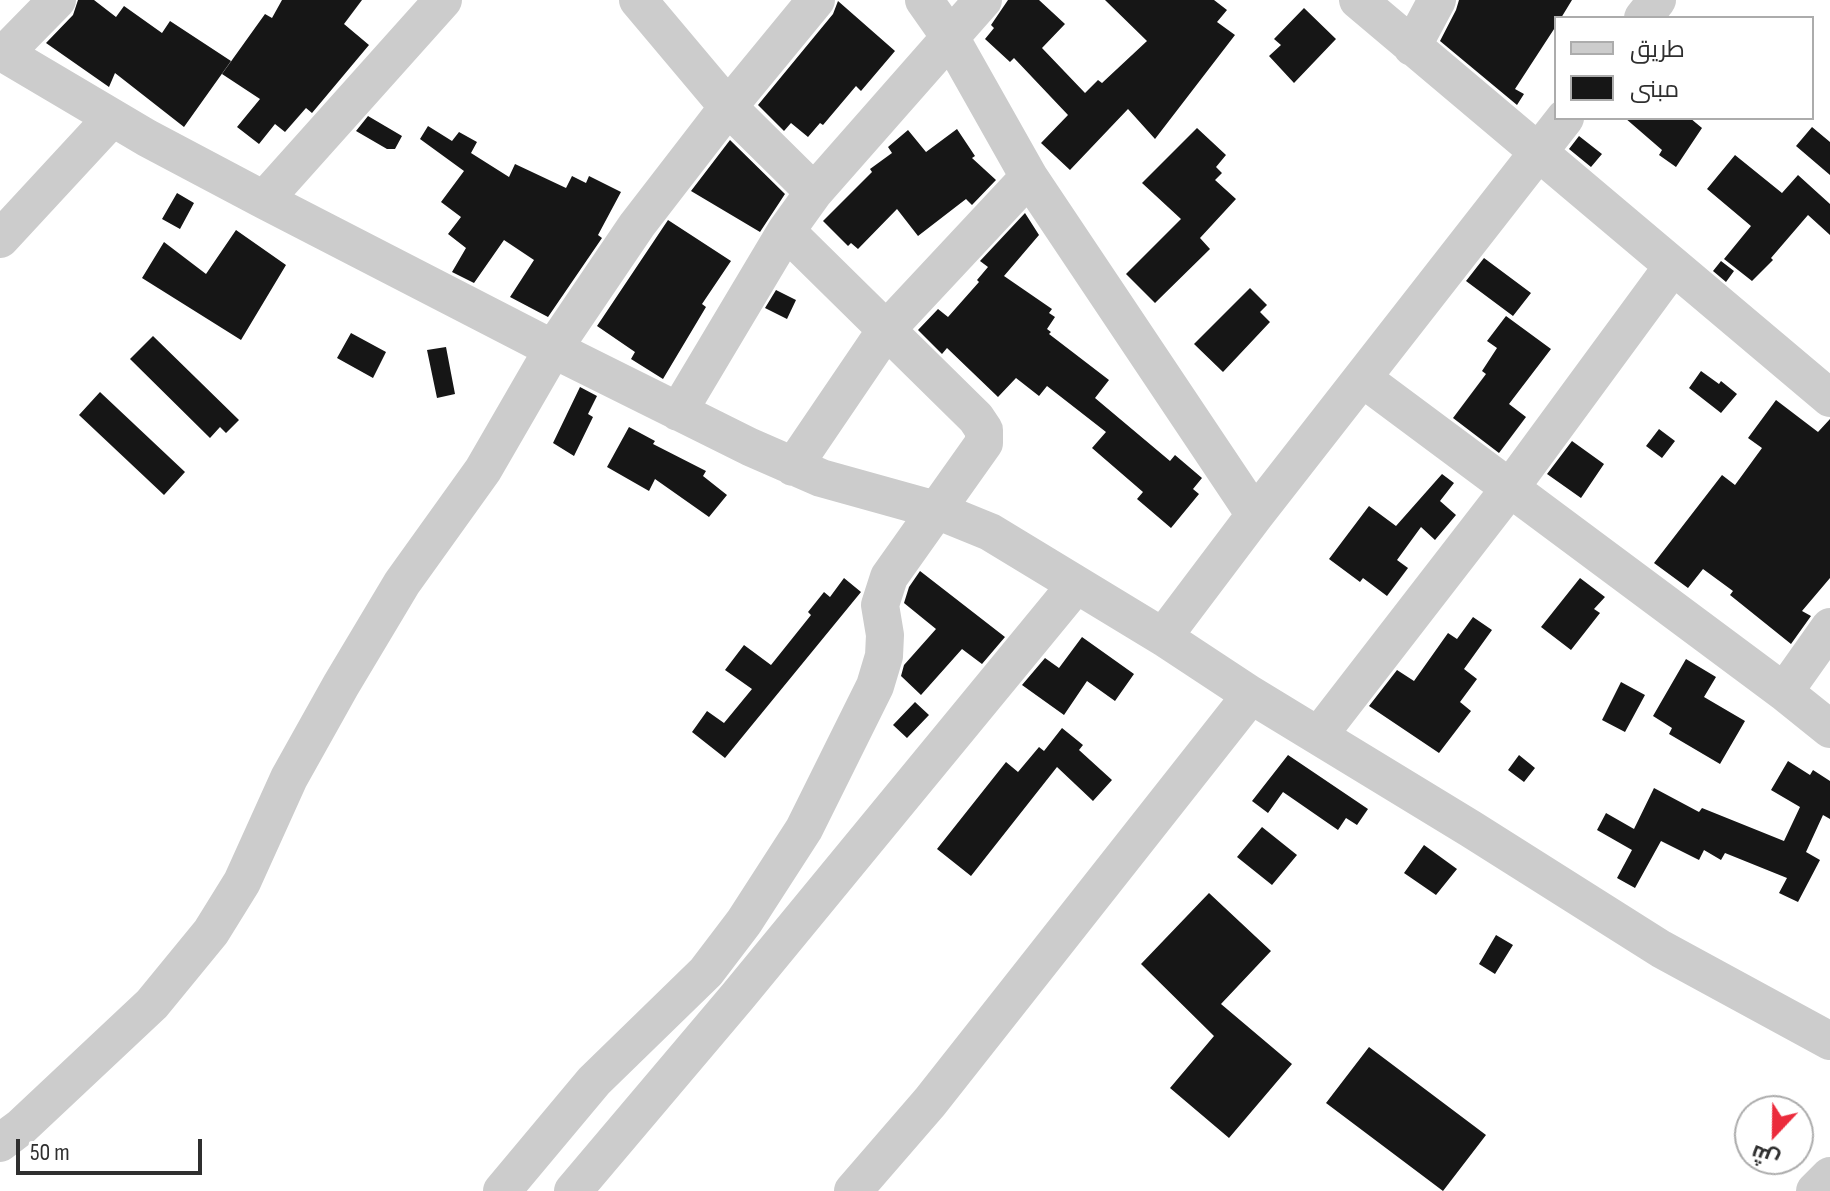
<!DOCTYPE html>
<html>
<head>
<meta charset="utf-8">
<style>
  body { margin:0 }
  #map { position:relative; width:1830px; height:1191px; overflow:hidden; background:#fff; font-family:"Sofia Sans Condensed",Cairo,sans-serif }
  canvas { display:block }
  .legend { position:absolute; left:1554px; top:16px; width:260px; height:104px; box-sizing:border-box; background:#fff; border:2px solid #acacac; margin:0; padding:10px 14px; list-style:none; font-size:24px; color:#2f2f2f }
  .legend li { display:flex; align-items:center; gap:16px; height:40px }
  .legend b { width:40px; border:2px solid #acacac }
  .north { position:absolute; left:1734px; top:1095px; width:80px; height:80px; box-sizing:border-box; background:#fff; border:2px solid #acacac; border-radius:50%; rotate:202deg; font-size:22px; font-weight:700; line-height:32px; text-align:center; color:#2f2f2f }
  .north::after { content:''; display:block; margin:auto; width:28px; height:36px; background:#eb2b3c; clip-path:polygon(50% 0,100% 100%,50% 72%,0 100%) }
  .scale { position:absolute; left:16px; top:1139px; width:186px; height:36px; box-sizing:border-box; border:4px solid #2f2f2f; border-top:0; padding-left:10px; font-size:24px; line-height:28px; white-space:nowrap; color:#2f2f2f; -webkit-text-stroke:6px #fff; paint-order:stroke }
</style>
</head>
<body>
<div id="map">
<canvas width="1830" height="1191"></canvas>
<ul class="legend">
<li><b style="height:10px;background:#ccc"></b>طريق</li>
<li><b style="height:22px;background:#161616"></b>مبنى</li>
</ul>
<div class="north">ش</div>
<div class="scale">50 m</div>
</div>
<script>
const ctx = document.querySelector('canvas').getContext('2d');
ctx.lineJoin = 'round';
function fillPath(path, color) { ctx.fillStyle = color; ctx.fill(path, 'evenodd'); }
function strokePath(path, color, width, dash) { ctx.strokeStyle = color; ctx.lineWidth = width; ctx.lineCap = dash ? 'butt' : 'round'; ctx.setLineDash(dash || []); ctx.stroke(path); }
fillPath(new Path2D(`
  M78,0H94L116,17L124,6L162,33L170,21L231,61L184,127L115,73L109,87L46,43L73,15Z
  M282,0H362L344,24L369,45L312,113L306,108L285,132L275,124L259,144L237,127L260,99L222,74L265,14L272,18Z
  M1008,0H1039L1065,24L1042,48L1085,93L1098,80L1102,83L1147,41L1105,0H1214L1227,10L1217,22L1235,35L1155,139L1128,109L1070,170L1041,143L1068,115L1014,58L1010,62L985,39L994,28L991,25Z
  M1459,0H1572L1561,18H1556V26L1515,89L1524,94L1517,105L1440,41L1456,10Z
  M838,1L895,51L861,91L856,86L823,125L820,123L808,137L791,123L784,131L758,105L833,14Z
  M1304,8L1336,39L1294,83L1269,56L1281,45L1274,39Z
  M368,116L402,136L395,149H387L356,131Z
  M1625,118H1690L1702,128L1676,167L1659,155L1662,150Z
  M428,126L452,141L459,132L477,142L471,153L509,177L515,164L566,188L572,176L586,183L589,176L621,192L598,235L602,238L548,317L510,297L534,260L504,240L474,283L452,272L466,248L448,234L461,217L441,202L464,171L420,139Z
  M1812,127L1830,142V175L1796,146Z
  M1197,128L1226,155L1216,167L1222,173L1215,180L1236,199L1200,238L1210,249L1155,303L1126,274L1181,219L1142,183Z
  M957,129L975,156L972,158L996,180L972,205L966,199L918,236L897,209L858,249L851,243L848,246L823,221L872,172L870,169L892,153L888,147L908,130L926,152Z
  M1579,136L1602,154L1591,167L1569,149Z
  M730,140L785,194L760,232L691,191Z
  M1735,155L1782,193L1798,175L1830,204V235L1808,215L1771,258L1773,260L1752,281L1724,259L1751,226L1707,189Z
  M177,193L194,203L180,229L162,219Z
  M1025,213L1039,235L1004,276L1052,309L1049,313L1055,317L1047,329L1051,332L1049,334L1109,380L1095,398L1170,461L1175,455L1202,478L1193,489L1199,494L1171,528L1137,499L1143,492L1092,448L1106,432L1047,386L1039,396L1016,378L998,397L947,348L942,354L918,330L938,309L948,317L979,282L977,280L988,267L980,261Z
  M668,220L731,261L702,304L706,307L663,379L631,359L635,352L597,326Z
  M236,230L286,265L241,340L142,278L164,242L206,274Z
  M1484,258L1531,293L1513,316L1466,281Z
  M1721,261L1734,271L1726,282L1713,271Z
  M1250,288L1267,305L1260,312L1270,322L1223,372L1194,344Z
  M776,290L796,300L787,319L765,308Z
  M1506,316L1551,349L1509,404L1526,417L1499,453L1453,418L1486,374L1482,371L1497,348L1487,341Z
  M351,333L386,352L373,378L337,358Z
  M153,336L239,420L226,433L220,427L210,438L130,359Z
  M446,347L455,394L437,398L427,350Z
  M1701,371L1719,384L1721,381L1737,394L1721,413L1689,388Z
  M580,387L597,396L588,414L593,417L574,456L553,443Z
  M100,392L185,472L164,495L79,415Z
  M1776,400L1818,432L1830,419V578L1802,611L1811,616L1791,644L1730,595L1733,591L1703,569L1688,588L1654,563L1722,475L1735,485L1762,448L1748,438Z
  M629,427L655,441L653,444L706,471L703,476L727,495L709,517L655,479L649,491L607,467Z
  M1659,429L1675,441L1662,458L1646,446Z
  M1572,441L1604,464L1581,498L1547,474Z
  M1442,474L1454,483L1440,501L1456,515L1435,540L1421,527L1397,560L1408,568L1387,596L1363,578L1360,582L1329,559L1369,506L1396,526Z
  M920,571L1005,637L982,664L962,649L921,695L901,676L904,665L936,629L904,603L909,587Z
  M844,578L861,592L725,758L692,732L707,711L724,723L752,689L725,670L744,645L771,665L811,615L808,612L824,592L830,597Z
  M1580,578L1605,597L1594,609L1600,613L1571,650L1541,627Z
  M1473,617L1492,630L1464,669L1477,679L1460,702L1471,711L1439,753L1369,706L1397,670L1414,681L1448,633L1457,639Z
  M1082,637L1134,674L1115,701L1087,681L1064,715L1022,685L1045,658L1059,668Z
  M1686,659L1716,677L1704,697L1745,721L1720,764L1669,734L1672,728L1653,716Z
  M1621,682L1645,695L1625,732L1602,720Z
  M915,702L929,715L907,738L893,725Z
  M1062,728L1083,745L1079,750L1112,780L1093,801L1057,767L971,876L937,849L1006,762L1018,772L1039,747L1044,751Z
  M1288,755L1368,809L1357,825L1346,818L1338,830L1283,792L1268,813L1252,801Z
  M1519,755L1535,768L1524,782L1508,770Z
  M1788,761L1810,775L1813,770L1830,781V819L1823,815L1806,852L1820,860L1798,902L1779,893L1787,878L1725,853L1721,860L1704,850L1699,860L1661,841L1635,888L1617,878L1632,850L1597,830L1606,813L1634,829L1654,788L1699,812L1702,808L1784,841L1800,807L1771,790Z
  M1262,827L1297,855L1272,885L1237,857Z
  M1424,845L1457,869L1436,895L1404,873Z
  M1209,893L1271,951L1221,1004L1292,1064L1229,1138L1170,1088L1214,1036L1141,964Z
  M1496,935L1513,945L1495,974L1479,964Z
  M1369,1047L1486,1135L1443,1191L1326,1103Z`), '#161616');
strokePath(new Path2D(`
  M638,0L728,107L814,192
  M924,0L950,37L1029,177L1255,515
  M1358,0L1830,398
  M1643,18L1657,0
  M1412,47L1437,0
  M0,51L147,138L264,200L553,349L750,447L821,478L936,510L990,532L1163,637L1251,695L1471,829L1661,949L1830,1041
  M4,54L57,0
  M264,200L443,0
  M0,239L112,118
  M1362,378L1784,692L1830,729
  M678,412L786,231L814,192L983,0
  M793,467L886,330L1029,177
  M1163,637L1255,515L1565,118
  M1784,692L1830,627
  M1319,735L1510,488L1673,266
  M0,1143L21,1127L152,1004L211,932L242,882L289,778L341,685L402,583L483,470L553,349L637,225L728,107L816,0
  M502,1191L594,1081L706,972L744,922L804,829L875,686L884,656L885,635L880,605L889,577L984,443V430L976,418L786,231
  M573,1191L738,996L1076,585
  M853,1191L930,1102L1251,695
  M1815,1191L1830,1176`), '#ccc', 38);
</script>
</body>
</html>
